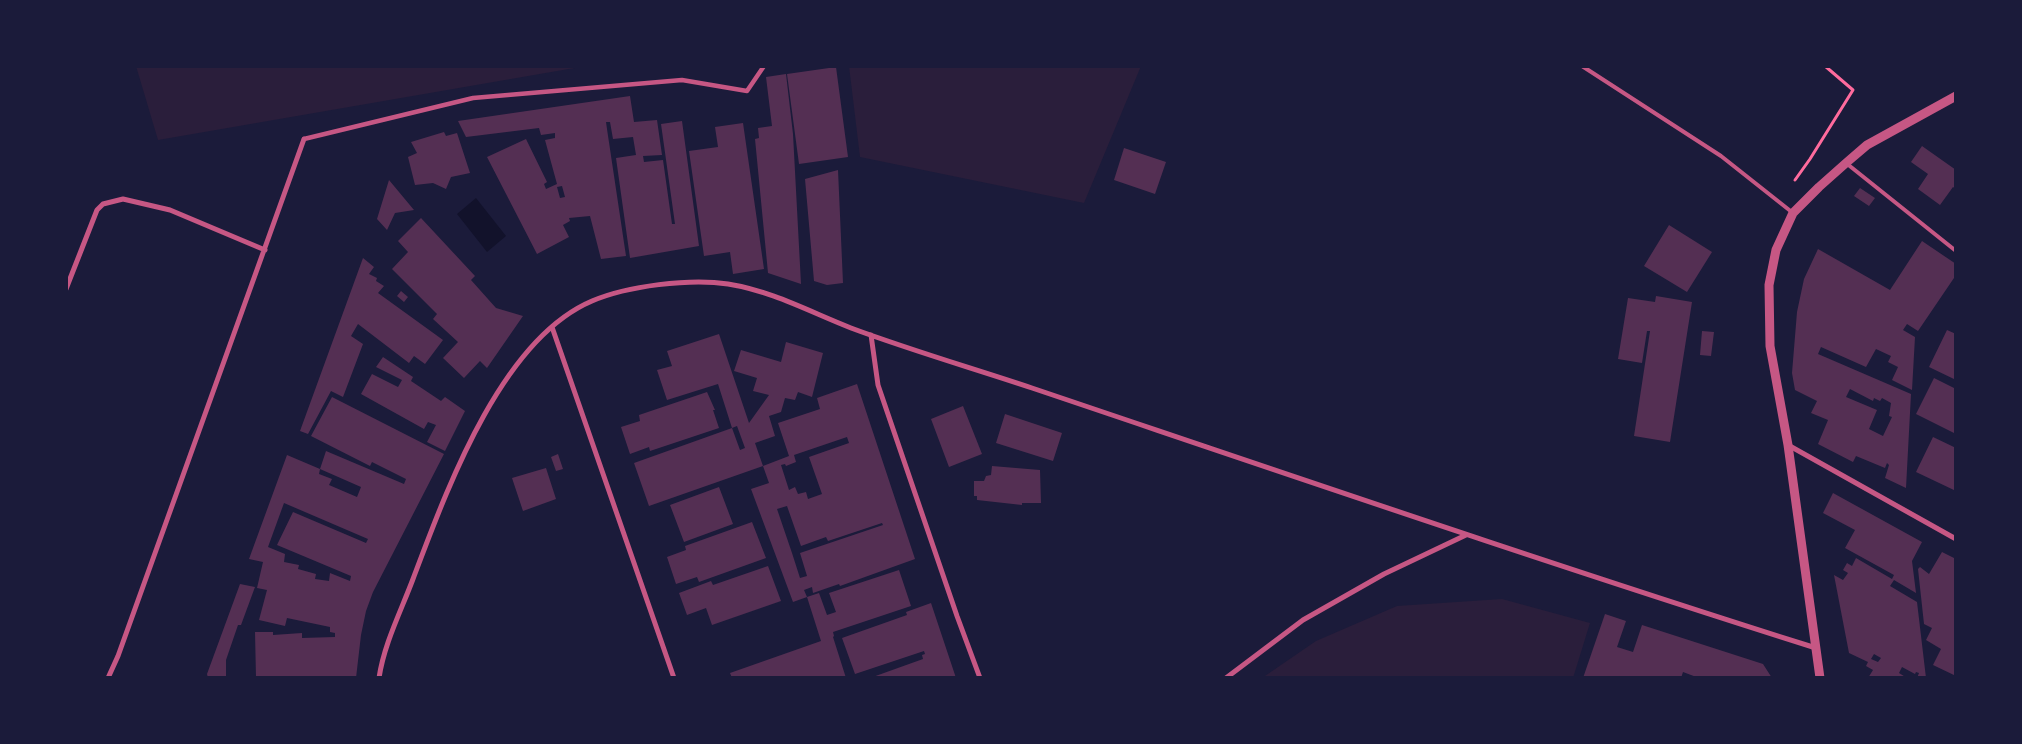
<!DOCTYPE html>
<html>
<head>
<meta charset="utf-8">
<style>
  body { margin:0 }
  #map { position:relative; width:2022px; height:744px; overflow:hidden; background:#1b1b3a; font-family:"DM Sans",sans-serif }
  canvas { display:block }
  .frame { position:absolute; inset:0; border:68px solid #1b1b3a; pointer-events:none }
</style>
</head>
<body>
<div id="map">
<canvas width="2022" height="744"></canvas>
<div class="frame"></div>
</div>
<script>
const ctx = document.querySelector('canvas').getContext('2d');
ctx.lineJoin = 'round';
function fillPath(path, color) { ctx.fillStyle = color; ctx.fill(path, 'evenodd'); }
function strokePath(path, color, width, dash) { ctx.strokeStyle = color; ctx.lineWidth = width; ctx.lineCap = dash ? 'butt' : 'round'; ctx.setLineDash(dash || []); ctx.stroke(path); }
fillPath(new Path2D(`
  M136,66H586L158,140Z
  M849,66H1141L1084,203L860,157Z
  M1502,599L1590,623L1573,678H1262L1316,641L1397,606Z`), '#2a1e3b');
fillPath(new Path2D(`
  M476,198L506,236L487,252L457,214Z`), '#12122b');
fillPath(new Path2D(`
  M836,67L848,157L799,164L787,74Z
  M786,74L793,134L801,284L768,273L755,139L759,138L758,128L772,126L766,77Z
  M630,96L634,122L657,120L662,155L643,156L644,162L663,160L672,224H675L661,124L682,121L699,246L630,258L616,158L636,155L633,137L613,139L610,122H606L607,129L626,256L601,259L590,216L569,218L570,221L563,225L569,237L537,254L487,157L526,139L547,182L544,184L546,189L557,184L545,140L555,138V133L541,135L539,128L466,137L458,121ZM562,186L565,197L560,198L557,187Z
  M743,123L764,269L733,274L730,252L704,256L689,151L718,147L715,127Z
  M444,132L446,136L457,133L470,173L451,177L446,189L433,183L415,185L408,157L417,153L411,142Z
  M1922,146L1956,170V189L1953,187L1940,205L1918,189L1928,174L1911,162Z
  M1124,148L1166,162L1155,194L1114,180Z
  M838,170L843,283L827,285L814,281L805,179Z
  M389,180L414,210L395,213L387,230L377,219Z
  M1860,188L1875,198L1869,206L1854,196Z
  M421,218L475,276L471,280L496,308L523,316L487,368L480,361L464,378L443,358L458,342L433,319L437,314L392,269L408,252L398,241Z
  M1669,225L1712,252L1687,292L1644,266Z
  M1922,241L1956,264V275L1918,331L1907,324L1903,330L1915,337L1912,390L1892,380L1898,367L1888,362L1891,356L1876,349L1866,367L1821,347L1818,354L1911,394L1906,488L1885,478L1889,465L1887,463L1885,468L1856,456L1853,462L1818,444L1828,420L1811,413L1817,401L1795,390L1792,373L1797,312L1804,279L1818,249L1890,290ZM1850,389L1873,401L1874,398L1880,401L1882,398L1891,403L1889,416L1892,417L1883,436L1869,429L1877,410L1846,397Z
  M363,258L374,267L369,274L377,278L376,281L384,286L378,293L443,340L425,364L414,356L409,363L358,324L351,336L363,344L343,397L331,391L308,434L300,431Z
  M401,291L408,297L404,302L397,296Z
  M1656,296L1692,302L1670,442L1634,436L1650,331H1647L1642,363L1618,359L1628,298L1655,302Z
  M1947,330L1956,334V380L1929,367Z
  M1702,331L1714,332L1711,356L1700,355Z
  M719,334L749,423L769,395L753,391L757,378L734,371L741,350L781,362L786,342L823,353L812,397L798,392L795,400L785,398L781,412L769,416L775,436L755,443L763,466L649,506L634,463L732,428L740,450L745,448L737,426L732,428L718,384L667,400L657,370L672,366L667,351Z
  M383,357L413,377L411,381L441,401L445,397L465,411L445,451L427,442L436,425L428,422L424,429L361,394L372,374L398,387L402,380L376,367Z
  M1934,378L1956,389V434L1916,414Z
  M857,384L915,559L840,586L839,584L813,593L812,587L804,590L807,597L793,602L751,489L769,483L763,466L789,456L778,423L820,409L817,398ZM847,437L849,443L809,457L822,494L808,499L806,492L798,494L795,487L789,490L781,465L785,464L786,466L796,462L794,455ZM787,506L801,546L826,537L828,541L882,523L883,525L800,553L807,576L800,578L792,553L784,555L792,553L777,509Z
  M707,392L715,410H713L719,428L650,451L649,447L630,454L621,427L640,421L639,415Z
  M332,397L444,454L373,592L366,611L361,635L356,678H331V676L256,678L255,632H273V635L302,633V638L335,637V633L330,632V627L287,618L285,626L259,620L267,590L257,588L263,562L249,559L287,455L320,469L319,474L332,479L329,485L357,497L361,487L320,469L326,451L404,484L406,479L372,462L370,466L311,436ZM284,503L368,539L366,543L293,512L277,545L351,576L350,581L330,573L329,581L315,579L316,574L298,569L299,565L284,562L285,554L268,547Z
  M963,406L982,454L949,467L931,419Z
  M1005,414L1062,433L1053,461L996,443Z
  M1933,437L1956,448V491L1916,472Z
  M558,454L563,469L556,471L551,457Z
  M992,466L1040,470L1041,503H1022V505L977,500V496H974V481H984L986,476L991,475Z
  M546,468L556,499L523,511L512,478Z
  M719,487L733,524L684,542L670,505Z
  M1833,493L1922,542L1912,561L1916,593L1894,580L1890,586L1917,602L1926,678H1917L1919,673L1916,672L1915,674L1902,667L1899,673L1907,678H1868L1873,670L1866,666L1868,662L1849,653L1834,575L1843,580L1848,573L1843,570L1847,563L1852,566L1856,558L1892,579L1894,575L1845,548L1855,530L1823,513ZM1874,654L1881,658L1878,662L1871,659Z
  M752,522L766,558L699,582L697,577L676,584L667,557L686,550L685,546Z
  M1942,552L1956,559V676L1933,665L1941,649L1926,640L1932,628L1924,624L1918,569L1920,567L1929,574Z
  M768,566L781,601L712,625L706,608L687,615L679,593L711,581L713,585Z
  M899,570L911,606L833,632L834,636L833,637L846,678H790L789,676L783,678H732L730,673L821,641L807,597L819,593L827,615L836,612L829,593Z
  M240,584L255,587L241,625H238L226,660V678H208L207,674Z
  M931,603L956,678H870L923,659L922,655L925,654L924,651L855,674L842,638L907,615L906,612Z
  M1605,614L1626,621L1617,647L1633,652L1642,625L1763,664L1772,678H1699L1683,672L1681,678H1583Z`), '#542f53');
strokePath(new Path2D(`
  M1682,66H1683
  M1795,180L1810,159L1853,90L1825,66`), '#ff6b9d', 3);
strokePath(new Path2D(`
  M1582,66L1721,156L1793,213
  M1846,163L1956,251`), '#c65784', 4);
strokePath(new Path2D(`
  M304,139L473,98L682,80L747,91L764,66`), '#c65784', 4.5);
strokePath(new Path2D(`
  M66,289L97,210L103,204L123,199L170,210L265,250
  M552,327L674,678
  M871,335L878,385L957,616L980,678
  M1788,445L1956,539
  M108,678L118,656L304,139
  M379,678C384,644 401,611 413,579C446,492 500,340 592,301C627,286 690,278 728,284C772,291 810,312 851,328C910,350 972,368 1032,388C1293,476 1553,565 1816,648
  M1226,678L1303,620L1384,574L1466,535`), '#c65784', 5);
strokePath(new Path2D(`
  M1820,678L1788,445L1770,346L1769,285L1776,250L1793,213L1819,187L1846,163L1867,145L1956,96`), '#c65784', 9);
</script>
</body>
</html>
